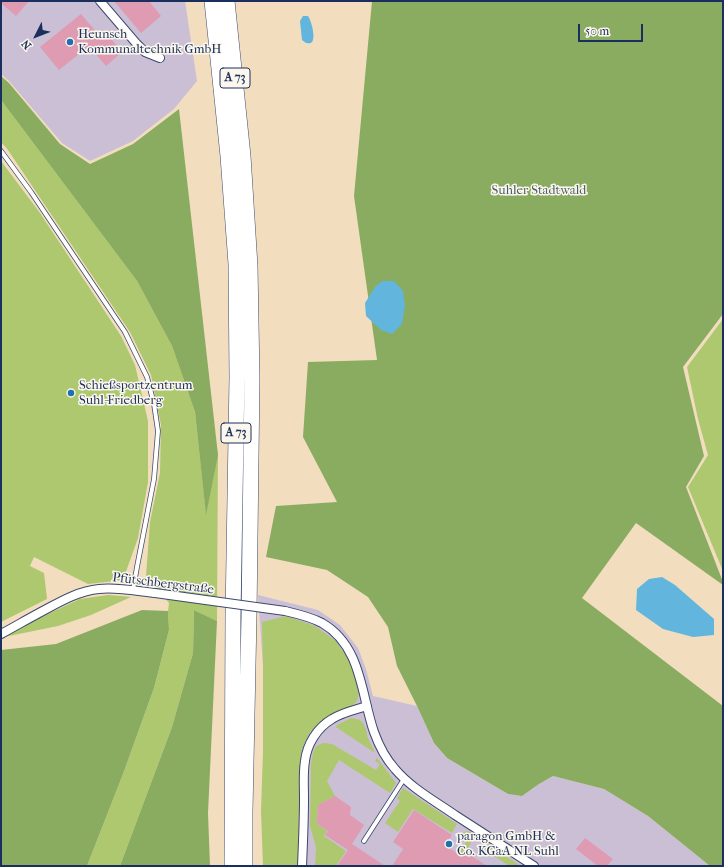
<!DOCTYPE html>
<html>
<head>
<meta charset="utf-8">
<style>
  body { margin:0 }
  #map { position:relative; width:724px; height:867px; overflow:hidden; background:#f2ddbf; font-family:"IM FELL French Canon",serif }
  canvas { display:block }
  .frame { position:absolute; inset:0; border:2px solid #1b2f5e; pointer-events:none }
  .north { position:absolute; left:16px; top:16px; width:40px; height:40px; -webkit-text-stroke:3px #fbf7ec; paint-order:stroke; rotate:228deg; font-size:11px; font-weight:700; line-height:16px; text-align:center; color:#1b2f5e }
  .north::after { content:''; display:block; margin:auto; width:14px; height:18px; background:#1b2f5e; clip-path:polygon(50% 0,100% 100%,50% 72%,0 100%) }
  .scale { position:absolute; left:578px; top:24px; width:65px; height:18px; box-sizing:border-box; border:2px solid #1b2f5e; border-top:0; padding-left:5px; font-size:12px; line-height:14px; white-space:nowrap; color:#1b2f5e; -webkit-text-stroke:3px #fbf7ec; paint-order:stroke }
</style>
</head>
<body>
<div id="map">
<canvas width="724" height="867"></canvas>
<div class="frame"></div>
<div class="north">N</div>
<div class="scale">50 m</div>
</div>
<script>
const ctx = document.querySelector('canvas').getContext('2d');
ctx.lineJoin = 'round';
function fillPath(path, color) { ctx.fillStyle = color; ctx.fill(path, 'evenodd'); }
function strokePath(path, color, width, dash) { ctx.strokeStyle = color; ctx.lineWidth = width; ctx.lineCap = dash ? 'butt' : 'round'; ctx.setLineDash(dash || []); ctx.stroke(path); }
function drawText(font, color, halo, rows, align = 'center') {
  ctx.font = font + ' "IM FELL French Canon",serif'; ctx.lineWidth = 3; ctx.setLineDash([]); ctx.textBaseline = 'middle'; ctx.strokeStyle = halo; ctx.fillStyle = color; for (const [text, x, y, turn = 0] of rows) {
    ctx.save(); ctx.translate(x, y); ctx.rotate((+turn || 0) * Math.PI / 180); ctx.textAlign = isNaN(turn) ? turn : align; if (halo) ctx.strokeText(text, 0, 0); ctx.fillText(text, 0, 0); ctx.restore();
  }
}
fillPath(new Path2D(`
  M1,1H185L197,81L174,109L133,141L90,161L62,143L9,81L1,74Z
  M258,595L318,610L340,625L358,648L366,669L373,696L417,706L434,743L447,758L508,794L522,796L539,784L553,776L604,789L648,816L710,866H277Z`), '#cbbfd5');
fillPath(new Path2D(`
  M1,100L137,281L172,346L195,412L206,513L218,450L217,621L194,610L193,653L172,727L120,866H87L123,774L154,688L169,630L168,611L169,603L146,576L150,522L160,473L161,425L151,375L130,332L8,150L1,142Z
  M1,161L40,213L121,336L135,365L148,421V482L138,538L123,580L88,584L34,557L30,566L44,573L47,599L1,622Z
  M723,319V571L688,487L708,455L698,419L687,367Z
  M108,595L121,596L131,597L91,615L58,626L4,637L29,623L69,604L80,599Z
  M286,616L315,626L336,641L349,660L359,692L357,701L352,706L339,710L327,717L310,732L302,749L298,866H263L261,811L263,752V663L262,622Z
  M351,718C365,719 365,726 368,738C370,743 373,748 375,753L336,727L337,725Z
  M323,743L332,744L376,770L380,764L375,761L377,758L396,783L390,793L339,760L327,781L335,796L318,805L317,824L327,831L324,836L346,851L336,866H315L316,847L310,826L311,764L313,753L316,746Z
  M403,788L457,824L452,833L413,809L398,832L385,823L400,801L397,798Z
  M468,831L474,835V838L466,851L464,850L462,853L460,851L467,841L461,836L464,832Z
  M487,844L521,866H509L484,849Z`), '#adc86e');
fillPath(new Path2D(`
  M372,1H723V314L683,367L704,456L686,487L723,582V585L636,523L582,598L723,706V866H710L648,816L604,789L553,776L539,784L522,796L508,794L447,758L434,743L417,706L397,666L388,627L368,597L327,570L266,557L276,506L337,502L303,437L308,362L377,360L354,196Z
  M1,76L9,83L60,144L90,164L133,144L179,109L218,455L206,515L195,412L172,346L137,281L1,100Z
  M142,610L168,611L169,630L154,688L123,774L87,866H1V650L56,644Z
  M194,610L217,621L208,813L210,866H120L172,727L193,653Z`), '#8aac61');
fillPath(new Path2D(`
  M303,16H308C311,20 316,37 312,42C310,44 309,43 306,43L302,40L300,21Z
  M382,281H394L403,291L405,306L402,324L392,334L381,330L366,316L365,303L375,287Z
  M662,577L675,585L714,619V635L693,637L663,629L636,610L637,589L649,579Z`), '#62b5dd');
fillPath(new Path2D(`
  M1,1H29L16,16L1,3Z
  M114,1H149L161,16L141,33Z
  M81,14L103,40L108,35L122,52L106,66L89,46L59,70L40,47Z
  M335,796L351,807L350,815L364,825L352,844L385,866H337L348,850L325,835L328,831L317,824L318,805Z
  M414,810L452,835L445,845L461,856L464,851L487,866H392L403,849L393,842Z
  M585,838L613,859L607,866H598L576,849Z`), '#df9bb2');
const lane = new Path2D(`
  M1,151L31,192L125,332L147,377L154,404L158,431L154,479L137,567L133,590
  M364,841L404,779`);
const street = new Path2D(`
  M100,1L136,43L145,52L160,58
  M285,611C298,614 311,617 322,623C362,646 361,695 374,732C379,746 386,759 395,769C411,788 435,801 455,815C481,832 508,849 534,866
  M1,634C14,627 26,620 39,613C58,603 77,591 99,589C117,587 136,591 155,593
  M302,866C303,843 304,821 304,798C304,786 303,773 305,761C307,744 317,728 332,719C343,712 355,710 367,706`);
const highway = new Path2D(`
  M212,1L228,156L236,264L237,377L233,616L232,866
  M227,1L243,156L250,266L252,379L249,616L245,811V866`);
strokePath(lane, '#3b496d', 5.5);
strokePath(street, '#3b496d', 10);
strokePath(highway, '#3b496d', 16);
strokePath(lane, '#fff', 4);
strokePath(street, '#fff', 8);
strokePath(highway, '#fff', 15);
const streetBridge = new Path2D(`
  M155,593L285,611`);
strokePath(streetBridge, '#3b496d', 10, []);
strokePath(streetBridge, '#fff', 8);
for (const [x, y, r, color] of [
  [70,42,4,"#1f6fb2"],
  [71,393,4,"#1f6fb2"],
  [449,844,4,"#1f6fb2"]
]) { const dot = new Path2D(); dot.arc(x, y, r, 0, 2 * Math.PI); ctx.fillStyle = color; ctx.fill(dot); strokePath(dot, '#fbf7ec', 1.5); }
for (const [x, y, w] of [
  [235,78,30],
  [236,433,30]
]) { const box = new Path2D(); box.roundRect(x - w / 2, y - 10, w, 20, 3); ctx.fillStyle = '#fbf7ec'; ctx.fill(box); strokePath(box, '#1b2f5e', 1); }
drawText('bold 12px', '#1b2f5e', null, [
  ["A 73",235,78],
  ["A 73",236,433]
]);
drawText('13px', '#1b2f5e', '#fbf7ec', [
  ["Heunsch",78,35],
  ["Kommunaltechnik GmbH",78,50],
  ["Schießsportzentrum",79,386],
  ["Suhl-Friedberg",79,401],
  ["paragon GmbH &",457,837],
  ["Co. KGaA NL Suhl",457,852]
], 'left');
drawText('13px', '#475d63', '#fbf7ec', [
  ["Suhler Stadtwald",539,191]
]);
drawText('13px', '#1b2f5e', '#fbf7ec', [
  ["Pfütschbergstraße",163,584,7]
]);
</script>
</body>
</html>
